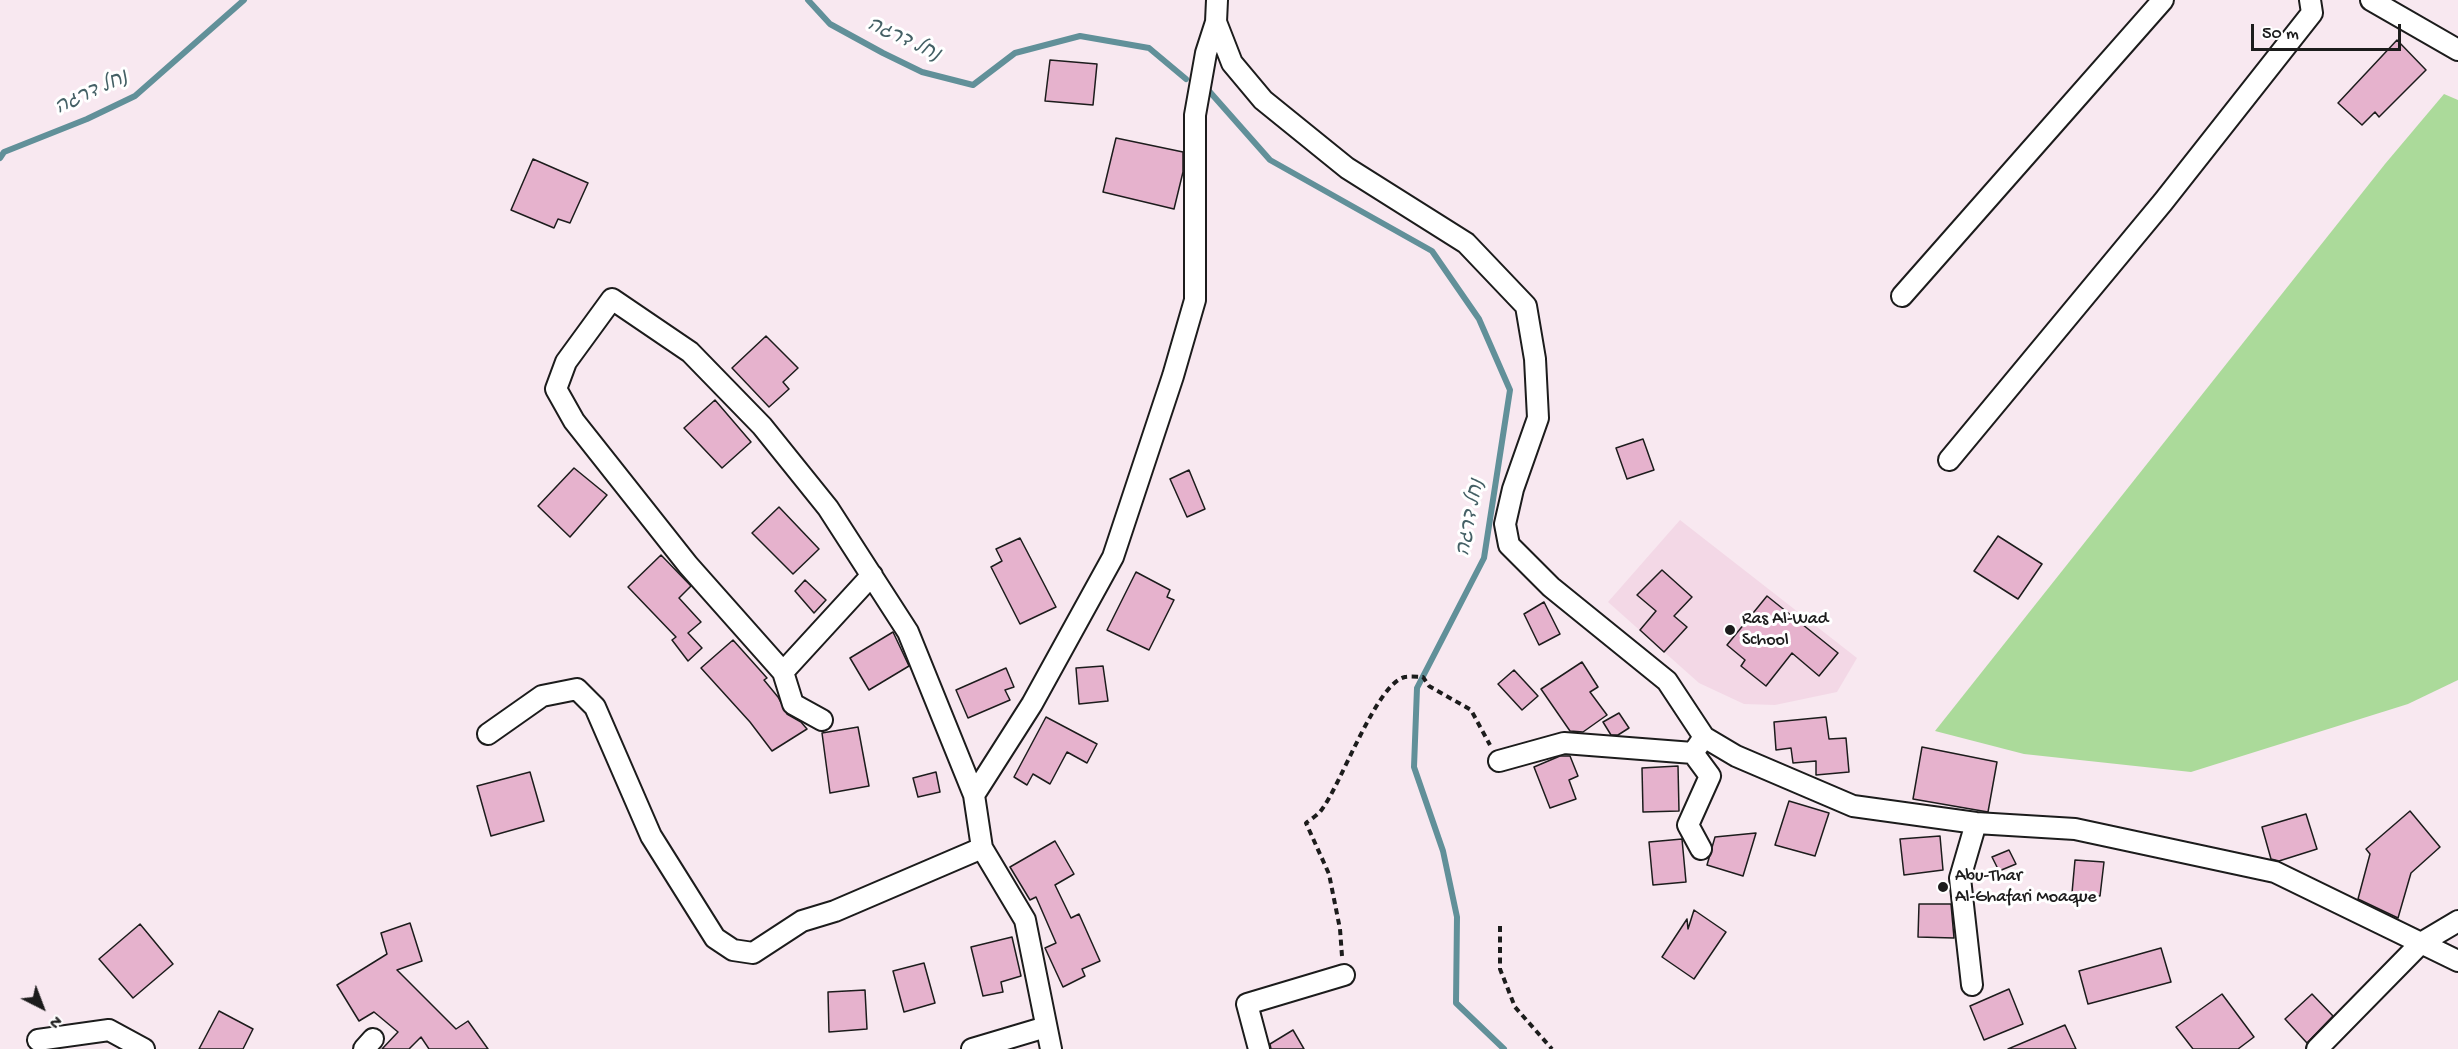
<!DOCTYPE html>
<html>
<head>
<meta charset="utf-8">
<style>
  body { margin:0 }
  #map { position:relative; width:2458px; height:1049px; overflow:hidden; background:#f8e8f0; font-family:"Gochi Hand",sans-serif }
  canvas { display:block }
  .north { position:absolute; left:12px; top:977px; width:60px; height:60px; -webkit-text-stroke:4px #fff; paint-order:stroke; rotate:138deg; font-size:16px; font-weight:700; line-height:24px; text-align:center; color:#1c1c1c }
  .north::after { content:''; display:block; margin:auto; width:21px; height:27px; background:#1c1c1c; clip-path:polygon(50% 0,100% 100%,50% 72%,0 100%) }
  .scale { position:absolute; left:2251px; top:24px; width:150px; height:27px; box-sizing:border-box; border:3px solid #1c1c1c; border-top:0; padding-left:8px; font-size:18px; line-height:21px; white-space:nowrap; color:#1c1c1c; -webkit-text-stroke:4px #fff; paint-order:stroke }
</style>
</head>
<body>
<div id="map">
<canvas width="2458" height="1049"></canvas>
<div class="north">N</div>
<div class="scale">50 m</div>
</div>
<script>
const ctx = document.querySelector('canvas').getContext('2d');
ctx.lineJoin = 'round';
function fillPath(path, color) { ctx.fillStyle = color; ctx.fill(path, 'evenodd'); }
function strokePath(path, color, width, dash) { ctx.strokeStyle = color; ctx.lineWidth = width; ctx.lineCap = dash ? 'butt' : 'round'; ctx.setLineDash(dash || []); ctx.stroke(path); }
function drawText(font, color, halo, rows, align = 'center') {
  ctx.font = font + ' "Gochi Hand","Playpen Sans Hebrew",sans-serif'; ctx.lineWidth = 6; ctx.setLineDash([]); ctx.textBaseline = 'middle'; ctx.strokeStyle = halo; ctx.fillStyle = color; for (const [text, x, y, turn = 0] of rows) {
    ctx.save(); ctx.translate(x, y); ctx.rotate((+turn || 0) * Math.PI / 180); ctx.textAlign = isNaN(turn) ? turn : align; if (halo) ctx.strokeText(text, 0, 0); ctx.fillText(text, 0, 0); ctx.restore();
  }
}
fillPath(new Path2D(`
  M1680,520L1857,658L1837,692L1775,705L1744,704L1699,683L1608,602Z`), '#f3d8e6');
fillPath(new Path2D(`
  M2444,94L2458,100V680L2408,704L2191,772L2024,754L1935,731L2385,164Z`), '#abda9a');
strokePath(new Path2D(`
  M808,0L830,24L883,53L922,72L973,85L1015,53L1080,36L1149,48L1186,79
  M1209,91L1270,160L1432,251L1479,319L1510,390L1484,558L1417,688L1414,767L1443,851L1457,917L1456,1003L1504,1049
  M0,158L4,152L87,119L135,96L244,0`), '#619099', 6);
const building = new Path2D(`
  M2397,40L2426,70L2379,117L2375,112L2362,125L2338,103Z
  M1050,60L1097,64L1093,105L1045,101Z
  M1116,138L1183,152V172L1174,209L1103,192Z
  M533,159L588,183L570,223L558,219L554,228L511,210Z
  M766,336L798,368L783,382L789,389L769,407L732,368Z
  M715,400L751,442L722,468L684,428Z
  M1643,439L1654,470L1627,479L1616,448Z
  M574,468L607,495L570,537L538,506Z
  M1189,470L1205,509L1187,517L1170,479Z
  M779,507L819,549L793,574L752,533Z
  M1998,536L2042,564L2018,599L1974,571Z
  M1020,538L1056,607L1020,624L991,567L1002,561L996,549Z
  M661,555L691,586L679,598L701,622L688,633L702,648L688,661L672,640L676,637L628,587Z
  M1662,570L1692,597L1674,616L1687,627L1664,652L1640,630L1656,611L1637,595Z
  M1136,572L1170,590L1167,597L1174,600L1149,650L1107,630Z
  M805,580L826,600L814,613L795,591Z
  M1767,596L1838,653L1819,676L1792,653L1766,686L1741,666L1745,660L1727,645Z
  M1544,602L1560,634L1539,645L1524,614Z
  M893,632L909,666L869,690L850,658Z
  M733,640L767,678L764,680L778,697L787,714L801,722L807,729L772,751L750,722L701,668Z
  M1582,662L1598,687L1590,692L1607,715L1583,732L1570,731L1541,689Z
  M1103,666L1108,701L1079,704L1076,668Z
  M1006,668L1014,687L1005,690L1010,700L968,718L956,690Z
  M1514,670L1538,696L1522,710L1498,684Z
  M1619,713L1629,728L1618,735H1611L1603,722Z
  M1046,717L1097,744L1087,763L1067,752L1050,784L1033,774L1027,785L1014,777Z
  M1826,717L1829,739L1846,738L1849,772L1816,775V761L1793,763L1791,748L1776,750L1774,722Z
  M858,727L869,786L830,793L822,733Z
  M1922,747L1997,762L1988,812L1913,799Z
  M1560,756H1570L1578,776L1569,780L1576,799L1550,808L1534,767Z
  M1678,766L1679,811L1643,812L1642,768Z
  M530,772L544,821L491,836L477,786Z
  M936,772L940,792L918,797L913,778Z
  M1789,801L1829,813L1815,856L1775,845Z
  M2410,811L2440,847L2411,873L2398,918L2358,899L2370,854L2366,849Z
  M2306,814L2317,849L2279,861L2271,859L2262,827Z
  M1756,833L1743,876L1707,865L1715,837Z
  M1940,836L1943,870L1904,875L1900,839Z
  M1682,839L1686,882L1653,885L1649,842Z
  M1055,841L1074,874L1055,885L1071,918L1079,914L1100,961L1082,969L1085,976L1063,987L1045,948L1056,943L1036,897L1030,900L1010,867Z
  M2009,850L2016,864L1999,871L1992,857Z
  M2075,860L2104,862L2100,896L2072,893Z
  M1919,904H1951L1954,938L1918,937Z
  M1694,910L1726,932L1694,979L1662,957L1687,919L1688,929Z
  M410,923L422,961L397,970L456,1029L468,1021L488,1049H429L421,1037L409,1049H382L398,1032L374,1012L359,1021L337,985L387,954L381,933Z
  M140,924L173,964L133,998L99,959Z
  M1012,937L1021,976L1001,982L1003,992L983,996L971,947Z
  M2161,948L2171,982L2088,1004L2079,971Z
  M924,963L935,1003L904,1012L893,971Z
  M2009,989L2023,1024L1984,1040L1970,1006Z
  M865,990L867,1029L829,1032L828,992Z
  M2222,994L2254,1037L2238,1049H2193L2176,1027Z
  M2312,994L2333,1016L2307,1043L2285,1019Z
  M219,1011L253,1029L243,1049H199Z
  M2065,1025L2076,1049H2008Z
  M1293,1030L1304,1049H1271L1270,1044Z`);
fillPath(building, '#e6b2cd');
strokePath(building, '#1c1c1c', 1.5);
const minor = new Path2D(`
  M1217,0L1216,22L1232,63L1263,100L1347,168L1466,243L1526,306L1535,359L1538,418L1513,489L1505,524L1509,545L1551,587L1667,681L1704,737L1736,756L1853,806L1976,823L2075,829L2275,872L2458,961
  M2371,0L2458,50
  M1902,296L2163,0
  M1949,460L2163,202L2312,13L2310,0
  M783,672L872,575
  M822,720L793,704L783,672L688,565L574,421L556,389L566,362L612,299L690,352L762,426L828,508L908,632L974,795
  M488,734L542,696L577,689L595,707L651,836L715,938L733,950L753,953L802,921L835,911L982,848
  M1693,753L1710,776L1688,825L1701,849
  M1499,761L1564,743L1693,753L1704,737
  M1972,985L1960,878L1976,823
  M38,1040L109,1030L144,1049
  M364,1049L373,1039
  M972,1049L1046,1027
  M1051,1049L1025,920L982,848L974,795L1032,704L1113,557L1173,376L1195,300V115L1206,53L1216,22
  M1259,1049L1247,1004L1344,975
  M2317,1049L2421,943L2458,921`);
strokePath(minor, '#1c1c1c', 24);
strokePath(new Path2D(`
  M1500,926V969L1515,1007L1552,1049
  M1342,956L1340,929L1329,874L1306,823C1310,820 1316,816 1320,812C1341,786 1376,683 1405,677C1410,676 1418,677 1423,677L1429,686L1471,710L1490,745`), '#1c1c1c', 4, [6, 4.5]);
strokePath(minor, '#fff', 20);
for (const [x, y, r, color] of [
  [1730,630,6,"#1c1c1c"],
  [1943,887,6,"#1c1c1c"]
]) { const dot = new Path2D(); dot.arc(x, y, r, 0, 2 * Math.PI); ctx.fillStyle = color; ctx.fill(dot); strokePath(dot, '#fff', 2); }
drawText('18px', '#1c1c1c', '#fff', [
  ["Ras Al-Wad",1742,620],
  ["School",1742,641],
  ["Abu-Thar",1955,877],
  ["Al-Ghafari Moaque",1955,898]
], 'left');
drawText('italic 20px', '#446065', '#fff', [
  ["נחל דרגה",903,41,25],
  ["נחל דרגה",92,94,-25],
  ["נחל דרגה",1472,518,-79]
]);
</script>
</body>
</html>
